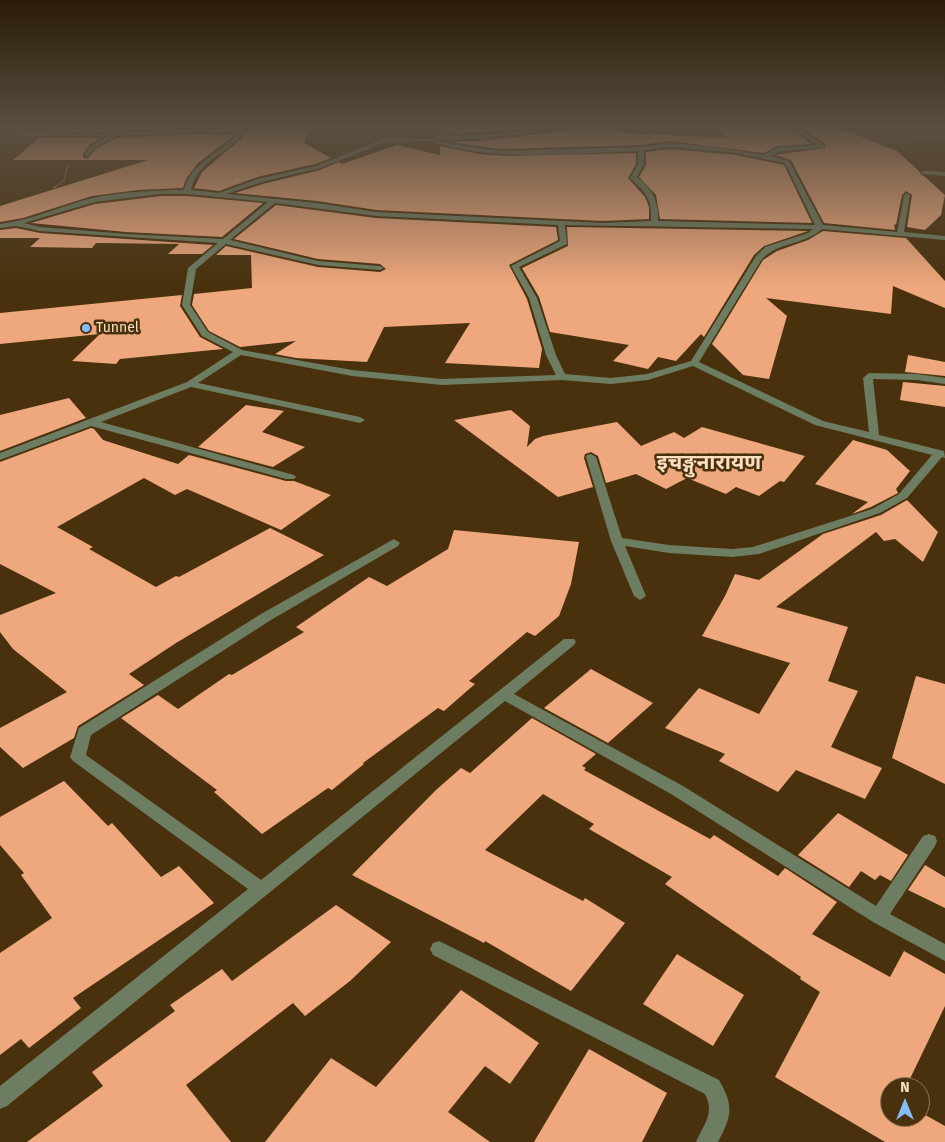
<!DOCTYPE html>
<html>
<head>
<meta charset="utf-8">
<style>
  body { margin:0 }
  #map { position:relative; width:945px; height:1142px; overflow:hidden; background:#4a310d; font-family:"Fira Sans",sans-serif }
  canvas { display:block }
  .north { position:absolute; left:880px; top:1077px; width:50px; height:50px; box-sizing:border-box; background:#4a310d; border:1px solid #907755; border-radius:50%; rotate:0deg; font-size:14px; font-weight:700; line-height:20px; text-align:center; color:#fae0c0 }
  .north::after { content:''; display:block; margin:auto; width:18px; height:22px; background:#83bcfb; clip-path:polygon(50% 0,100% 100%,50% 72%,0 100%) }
</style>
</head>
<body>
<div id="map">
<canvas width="945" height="1142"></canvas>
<div class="north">N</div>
</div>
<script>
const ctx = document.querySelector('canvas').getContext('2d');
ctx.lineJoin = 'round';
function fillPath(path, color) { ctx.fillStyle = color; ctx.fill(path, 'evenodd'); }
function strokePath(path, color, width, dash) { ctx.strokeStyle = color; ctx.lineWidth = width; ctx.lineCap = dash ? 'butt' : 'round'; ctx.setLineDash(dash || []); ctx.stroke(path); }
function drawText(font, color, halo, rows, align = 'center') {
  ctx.font = font + ' "Fira Sans","Noto Sans Devanagari",sans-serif'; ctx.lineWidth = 5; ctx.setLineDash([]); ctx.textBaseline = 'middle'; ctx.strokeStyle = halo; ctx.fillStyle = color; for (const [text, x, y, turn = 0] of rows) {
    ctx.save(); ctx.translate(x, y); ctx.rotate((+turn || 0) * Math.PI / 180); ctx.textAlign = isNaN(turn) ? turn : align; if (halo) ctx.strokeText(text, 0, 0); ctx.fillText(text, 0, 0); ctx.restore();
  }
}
fillPath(new Path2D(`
  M52,128H172L101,132L47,131Z
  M250,128H310L304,143L331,158L315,164L257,177L219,191L194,188L202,172L242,138Z
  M441,128H547L441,134Z
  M572,128H612L624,133L728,138L715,128H790L811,144L777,146L764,153L670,141L641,145L501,149L449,142L480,141L570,130Z
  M802,128H839L897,151L920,172L921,175L924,176L945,195L941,215L925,230L907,227L912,195L906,191L902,195L896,225L894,224L895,230L824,223L791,160L775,155L825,148V143Z
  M195,134L235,135L198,163L186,179L183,188L138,190L92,196L23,218L0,222V206L148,160H13L39,138H100L90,144L83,154V157L87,159L96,149L116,138Z
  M397,145L440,155V146L479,154L506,156L636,153V164L628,178L645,197L649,207V219L603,221L376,210L317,201L235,193L263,184L320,170L339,162L342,164Z
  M670,149L736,155L784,165L812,223L660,219L656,195L639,177L646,165V152Z
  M161,196H187L263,203L222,237L126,232L31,223L95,204Z
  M276,205L376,218L556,227L558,240L509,265L527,299L542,349L539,368L445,363L470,323L384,327L367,362L296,358L275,354L296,341L240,347L209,331L192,305L194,294L252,288L251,255H216L226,246L318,267L380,272L386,269L380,264L318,259L234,239Z
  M567,227L808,231L764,246L754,255L704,337L701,334L676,361L658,357L648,369L613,361L629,345L550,332L539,297L522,268L568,246Z
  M16,228L40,233L213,245L202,254H168L179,244L96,243L92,248L30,247L40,238H0V230Z
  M823,231L906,238L945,281V308L893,286L891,314L766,298L787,316L769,379L743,375L712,344L763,260L777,251L808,240Z
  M182,295L180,306L200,337L223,349L120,359L116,364L72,361L100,334L0,344V313Z
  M908,355L945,362V376L905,372Z
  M903,382L945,386V407L900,400Z
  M69,398L86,418L0,451V415Z
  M246,405L284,411L262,432L305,447L273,467L198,447Z
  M511,410L530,426L527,447L535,439L543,436L617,422L641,446L674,432L684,438L702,427L805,456L784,482L780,481L759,496L736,487L726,494L687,478L666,489L636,474L606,483L598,456L591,452L585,454L584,458L593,487L558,497L454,420Z
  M91,428L94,429L103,440L178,464L189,455L286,481H294L331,495L281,530L187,489L175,495L144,478L57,527L93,547L89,549L156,587L176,576L179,577L270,528L324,555L176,643L129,674L144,685L78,726L74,738L23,768L0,747V728L67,692L13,649L0,632V615L56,593L0,564V462Z
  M853,440L887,450L910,471L896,489L898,493L871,507L852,514L868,502L815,484Z
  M907,500L938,532L923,562L895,539L884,541L876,532L776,607L848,627L828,681L858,691L831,747L882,768L865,799L796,770L778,792L719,761L725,754L665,728L699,688L759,714L790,663L702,636L725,596L735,574L759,580L823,534L881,515Z
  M454,530L579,542L571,584L559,616L535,636L527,632L469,681L475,684L444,711L438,708L363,763L364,764L332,790L328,788L262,834L214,792L217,790L121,718L158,695L178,709L229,674L232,675L304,632L296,627L369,577L387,586L448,549Z
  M591,669L653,703L608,743L544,708Z
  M916,676L945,684V784L892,758Z
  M532,718L596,754L582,766L586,768L584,770L710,839L714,835L778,876L785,868L837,902L812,934L890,977L904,951L945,974V1006L906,1087H890V1117H920V1112L945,1126V1142H885L775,1077L820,992L800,979L801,977L665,884L672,877L589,829L594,824L543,794L485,850L583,901L585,898L625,923L571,991L485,941L484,943L352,875L436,790L461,768L470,773Z
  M64,781L108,826L112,823L161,877L179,866L214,903L73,998L81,1008L29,1048L21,1039L0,1055V953L52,918L21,875L24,873L0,845V817Z
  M838,813L908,855L891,881L880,875L875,880L861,871L849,887L798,855Z
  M925,865L945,877V908L908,890Z
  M336,905L391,942L350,981L305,1016L293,1003L186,1085L231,1142H27L103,1086L92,1072L175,1011L170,1005L222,969L232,981Z
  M677,954L744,995L713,1046L643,1004Z
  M461,990L539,1043L510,1084L485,1066L448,1112L490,1142H265L331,1058L376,1087Z
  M589,1049L667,1093L642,1142H534Z`), '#efa87d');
strokePath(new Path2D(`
  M912,138L945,136
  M56,188L54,187L64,181L67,167L70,166`), '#9a815f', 2, [1, 1]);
fillPath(new Path2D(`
  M195,128H248C232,152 197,160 191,190L219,193L258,179L316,166L385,138L433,139L436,136L480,135L570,128L480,139L437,140L451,144L501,151L641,147L670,143L713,147L764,155L777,148L816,145L792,128H799L824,145V147L778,152L770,156L789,161L823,225L897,232L904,195L907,193L910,195L904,232L945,236V240L822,229C803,246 780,241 762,259L699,362L823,421L869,432L863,378L869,373L917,374L945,378V384L917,380L873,379L879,435L944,451L945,458L942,457L907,498L880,513L759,554L732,557L669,553L625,546L646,596L640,600L634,596L611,541L586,457L587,455L591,454L596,457L622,538L669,545L732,549L753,547L872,509L899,494L932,455L815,425L693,366L648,380L611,384L562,380L442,385L352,376L241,355L198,383L360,417L365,420L360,423L191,387L101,422L294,475L296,477L294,479H286L91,426L0,460V453L187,382L233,352L202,336L182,305L188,268L218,243L40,231L16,226L0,228V224C32,220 61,206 92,198C122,192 154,190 184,190C191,161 221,154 239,133L195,132L115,136L95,148L87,157L84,155L91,146L107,136H31L5,131L8,129C68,137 135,133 195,128ZM429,141C495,163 569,153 638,151V164L630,178C646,193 652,197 651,221L603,223L376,212L317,203L226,194L262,182L320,168L386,142ZM670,147L736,153L785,163L815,225L658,221C659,202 653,189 637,177L644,164V150ZM161,194H187L268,202L223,239L126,234L40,227L24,223L95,202ZM275,203L376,216L558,225L560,241L511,266L529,298L546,355L556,375L442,379L352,370L242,350L208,332L190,305L196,269L226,244L318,265L380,270L384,268L380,266L318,261L230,240ZM565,225L813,229L808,233L765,247L756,256L691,361L647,374L611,378L565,374L556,355L537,298L519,267L567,244Z
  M924,171L945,172V176L922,174L921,173Z
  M394,539L400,543L398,546L271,620L91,735L86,755L261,880L564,639H574L576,642L574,645L514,694L683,786L876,906L923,836L929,834L935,836L937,841L935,846L890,914L945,944V961L873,922L671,794L505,701L7,1106L0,1109V1086L248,889L73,761L70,757L79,728L261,614Z
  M439,941L719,1080C734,1106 732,1116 718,1142H696C704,1124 715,1113 705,1094L433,955L430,949L433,943Z`), '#6d7d61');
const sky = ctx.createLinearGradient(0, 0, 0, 288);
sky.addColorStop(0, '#291b07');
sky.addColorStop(0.44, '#5a4e40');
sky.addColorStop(1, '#5a4e4000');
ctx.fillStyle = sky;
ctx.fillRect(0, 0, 945, 288);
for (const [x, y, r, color] of [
  [86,328,5,"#83bcfb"]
]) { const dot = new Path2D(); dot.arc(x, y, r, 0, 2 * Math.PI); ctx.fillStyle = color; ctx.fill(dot); strokePath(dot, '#4a310d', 2); }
drawText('14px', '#fae0c0', '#4a310d', [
  ["Tunnel",96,328]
], 'left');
drawText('bold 21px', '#fae0c0', '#4a310d', [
  ["इचङ्गुनारायण",709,463]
]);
</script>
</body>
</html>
